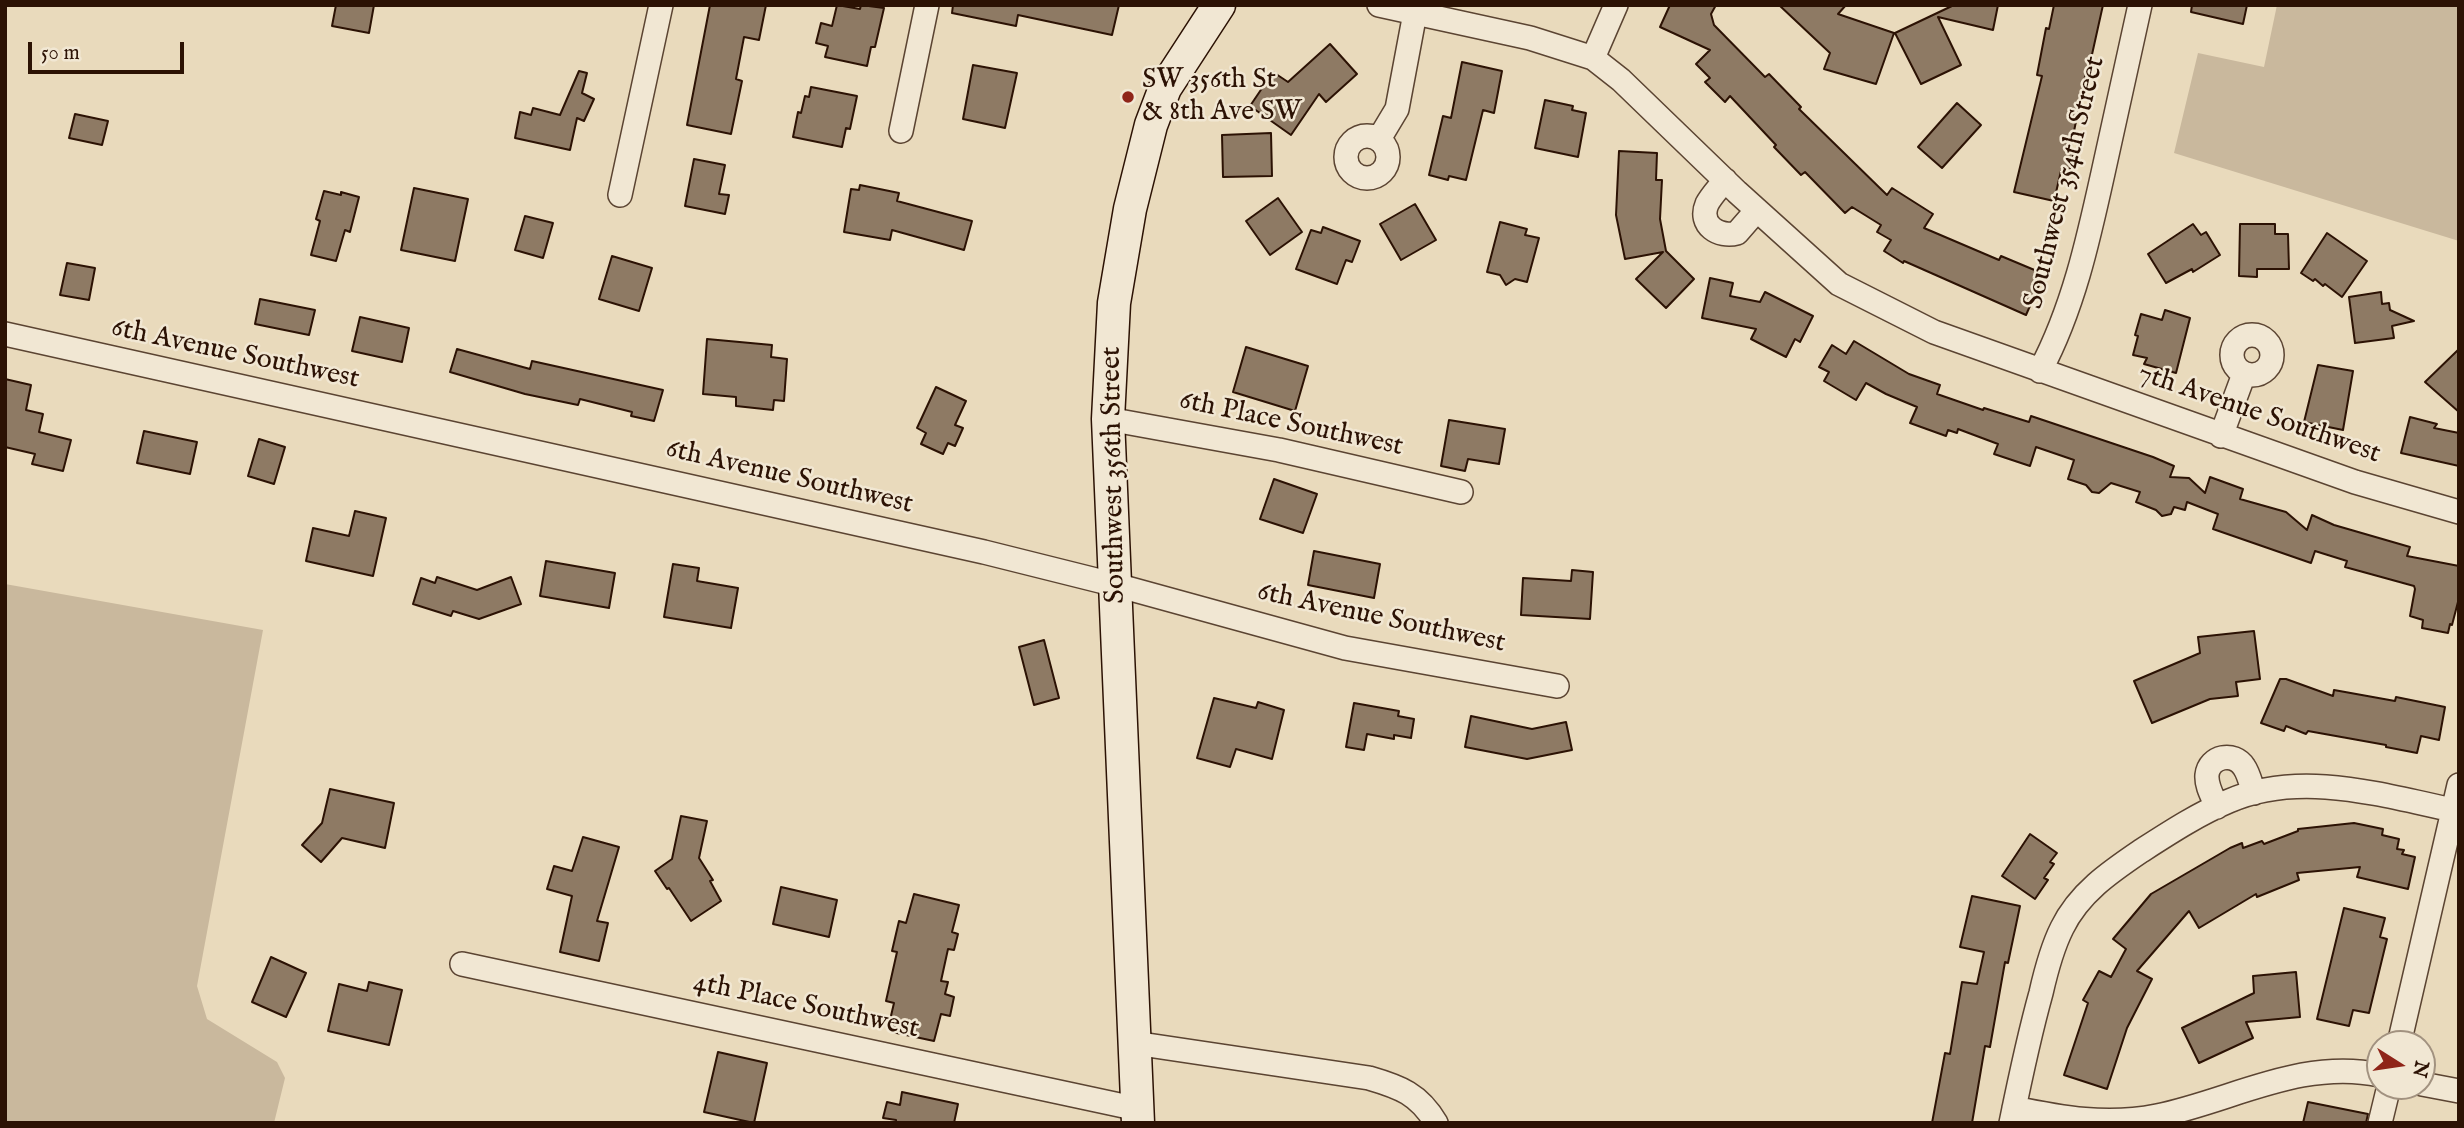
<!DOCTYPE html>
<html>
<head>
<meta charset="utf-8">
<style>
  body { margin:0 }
  #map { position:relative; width:2464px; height:1128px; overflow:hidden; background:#e9dabc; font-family:"IM FELL English",serif }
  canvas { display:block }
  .frame { position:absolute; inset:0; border:7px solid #2c1204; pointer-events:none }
  .north { position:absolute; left:2366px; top:1030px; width:70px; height:70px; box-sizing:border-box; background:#f1e7d3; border:2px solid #a29280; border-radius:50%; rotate:102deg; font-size:19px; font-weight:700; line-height:28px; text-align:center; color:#2c1204 }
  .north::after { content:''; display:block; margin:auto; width:24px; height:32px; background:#8f2418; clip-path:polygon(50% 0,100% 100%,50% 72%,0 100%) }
  .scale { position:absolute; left:28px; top:42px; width:156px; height:32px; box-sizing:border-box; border:4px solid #2c1204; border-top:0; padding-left:9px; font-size:21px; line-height:24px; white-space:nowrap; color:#2c1204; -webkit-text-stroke:5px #f1e7d3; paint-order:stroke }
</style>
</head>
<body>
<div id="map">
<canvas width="2464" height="1128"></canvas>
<div class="frame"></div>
<div class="north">N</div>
<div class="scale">50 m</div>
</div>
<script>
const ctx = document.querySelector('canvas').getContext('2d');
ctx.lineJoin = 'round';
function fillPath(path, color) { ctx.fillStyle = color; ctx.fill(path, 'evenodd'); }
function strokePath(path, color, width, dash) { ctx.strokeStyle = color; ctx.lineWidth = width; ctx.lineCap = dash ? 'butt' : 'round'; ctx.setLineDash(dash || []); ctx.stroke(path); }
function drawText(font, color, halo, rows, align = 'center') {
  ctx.font = font + ' "IM FELL English",serif'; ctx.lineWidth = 5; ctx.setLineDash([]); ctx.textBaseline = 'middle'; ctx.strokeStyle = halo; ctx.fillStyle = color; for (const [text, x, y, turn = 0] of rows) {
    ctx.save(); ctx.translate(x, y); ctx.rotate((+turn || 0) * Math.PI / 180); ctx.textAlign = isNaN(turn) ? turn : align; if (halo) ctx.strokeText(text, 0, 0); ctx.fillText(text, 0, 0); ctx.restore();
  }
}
fillPath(new Path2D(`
  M2277,5H2459V241L2174,153L2198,53L2264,67Z
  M5,584L263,630L197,986L207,1019L277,1062L285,1078L274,1123H5Z`), '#c9b89d');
const building = new Path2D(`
  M336,5H374L369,33L332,26Z
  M710,5H766L759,40L744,37L736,79L742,81L731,134L687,125Z
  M837,5L860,9L861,5L884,8L875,47H871L867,66L825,57L828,46L816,43L821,23L832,26Z
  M953,5H1119L1112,35L1018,15L1016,26L952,13Z
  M1670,5H1716L1711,14L1714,25L1765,77L1769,74L1801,107L1799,109L1887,195L1892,188L1933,214L1924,228L1999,260L2001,256L2044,274L2026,315L1904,261L1903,263L1884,251L1891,240L1877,232L1881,225L1852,207L1845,213L1805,172L1801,175L1774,147L1776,145L1730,96L1725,102L1705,82L1710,78L1696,64L1710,50L1660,27Z
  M1779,5H1846L1838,14L1894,33L1876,84L1824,69L1830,53Z
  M1954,5H1998L1993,30L1938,17L1961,65L1921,84L1895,33Z
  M2054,5H2103L2089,68L2087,67L2070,151L2074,152L2069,174L2061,171L2054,201L2014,192L2042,76L2037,75L2046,28L2049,29Z
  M2192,5H2247L2243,24L2191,12Z
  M1330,44L1357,74L1326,102L1319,94L1291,135L1250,106L1273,72L1288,82Z
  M1462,62L1502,71L1494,113L1483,110L1466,180L1449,176L1448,180L1429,175L1443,116L1451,118Z
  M973,65L1017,73L1005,128L963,119Z
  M579,71L587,73L582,93L594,99L584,121L577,118L570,150L515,138L520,112L531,115L533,108L560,115Z
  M811,87L857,96L850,129L846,128L842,147L793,137L798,112L801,113L805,96L809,97Z
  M1545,100L1573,106L1572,110L1586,113L1578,157L1535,148Z
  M1957,103L1981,125L1942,168L1918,147Z
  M75,114L108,121L102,145L69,138Z
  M1271,133L1272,176L1223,177L1222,135Z
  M1619,151L1657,153L1656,180H1662L1660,219L1666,251L1694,279L1666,308L1636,279L1663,252L1625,259L1616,215Z
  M694,159L725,165L719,194L729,195L725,214L685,206Z
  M860,185L899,193L897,201L972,221L964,250L892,230L890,240L844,232L851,189L859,190Z
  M414,188L468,199L455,261L401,250Z
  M324,191L341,195V192L359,197L350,232L345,230L336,261L311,255L320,221L316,219Z
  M1278,198L1302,232L1270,255L1246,221Z
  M1415,204L1436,240L1401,260L1380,224Z
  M525,216L553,223L543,258L515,250Z
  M1500,222L1527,229L1525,235L1539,238L1527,282L1515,279L1506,285L1500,275L1487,272Z
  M2193,224L2201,235L2206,232L2220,255L2193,272L2192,269L2166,283L2148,254Z
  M2240,224H2275V234H2288L2289,269H2257V277L2239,276Z
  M1323,227L1360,241L1352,262L1346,260L1337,284L1296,269L1311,230L1321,233Z
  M2327,233L2367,261L2342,297L2325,284L2323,286L2315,279L2313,281L2301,273Z
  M612,256L652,268L639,311L599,299Z
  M67,263L95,268L89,300L60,295Z
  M1710,278L1733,283L1730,296L1760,302L1765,292L1813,316L1800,342L1795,339L1786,357L1751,339L1756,329L1702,318Z
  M2381,292L2382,304L2389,303L2390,310L2414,321L2392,326L2394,338L2355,343L2349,297Z
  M260,299L315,310L309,335L255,324Z
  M2165,310L2190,318L2176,373L2144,364L2147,358L2133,355L2138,336L2135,335L2141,314L2162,320Z
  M360,317L409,328L402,362L352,351Z
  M707,339L772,345L771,357L787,359L784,401L774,400L773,410L736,406V397L703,394Z
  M1854,341L1909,374L1940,385L1937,394L1983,410L1984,408L2029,422L2031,416L2153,457L2174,466L2170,477L2189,478L2205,493L2210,477L2243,489L2240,499L2286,512L2307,530L2312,515L2334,525L2410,547L2407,556L2459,566V598L2452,625L2450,624L2448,633L2422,628L2423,620L2410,616L2415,589L2414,586L2345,567L2347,561L2315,551L2311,563L2213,529L2218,514L2187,502L2185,510L2174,507L2171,514L2162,516L2156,510L2136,502L2140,492L2111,483L2099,493L2092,492L2086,485L2068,479L2074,460L2036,447L2030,466L1994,454L1998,444L1958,429L1957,433L1948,430L1946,436L1910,423L1917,407L1886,394L1866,383L1856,400L1824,381L1829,372L1819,367L1832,345L1846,354Z
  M1246,347L1308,366L1295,411L1233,392Z
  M457,349L530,369L532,361L663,390L654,421L631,416L632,412L580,399L578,405L525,394L450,372Z
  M2459,349V412L2425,382Z
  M2318,365L2353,371L2343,430L2304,422Z
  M5,379L31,385L26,410L43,414L39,432L71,440L63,471L32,464L35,454L5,447Z
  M936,387L966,401L955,425L963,428L955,446L948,443L943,454L921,444L926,433L917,428Z
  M2410,417L2437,424L2434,428L2459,433V466L2401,453Z
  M1449,420L1505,429L1499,464L1468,459L1465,471L1441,466Z
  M144,431L197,442L190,474L137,463Z
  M259,439L285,447L274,484L248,476Z
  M1274,479L1317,494L1303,533L1260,519Z
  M355,511L386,518L373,576L306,561L313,528L349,536Z
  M1314,551L1380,564L1374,598L1308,585Z
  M546,561L615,573L609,608L540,596Z
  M673,564L699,568L697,581L738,588L731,628L664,617Z
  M1572,570L1593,572L1590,619L1521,615L1523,578L1571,581Z
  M437,577L477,590L511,577L521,604L479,619L453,611L451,616L413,604L421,578L435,583Z
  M2254,631L2260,679L2236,682L2238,696L2210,699L2152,723L2134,681L2200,653L2198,637Z
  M1044,640L1059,698L1034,705L1019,647Z
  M2280,679H2286L2333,696L2334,690L2395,701L2396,697L2445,707L2439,740L2421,736L2417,753L2386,747V745L2308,731L2306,734L2286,726L2284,731L2261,723Z
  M1214,698L1256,708L1258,702L1284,710L1272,759L1236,749L1230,767L1197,758Z
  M1354,703L1399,711L1398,716L1414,719L1411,738L1394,735V739L1367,734L1364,750L1346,747Z
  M1471,716L1532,729L1566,722L1572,750L1527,759L1465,747Z
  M330,789L394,803L385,848L342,838L321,862L302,845L322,823Z
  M681,816L707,821L699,858L713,880L710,881L721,901L691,921L669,888L667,889L655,871L672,859Z
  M2354,823L2383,829L2382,835L2399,839L2397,849L2404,850L2402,854L2415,857L2408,889L2357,877L2360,867L2297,873L2299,880L2257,897L2256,894L2199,928L2189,911L2137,971L2152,979L2127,1028L2107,1089L2064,1075L2088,1003L2083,1000L2099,971L2111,977L2126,949L2113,939L2151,894L2230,848L2242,843L2243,848L2262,841L2264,844L2298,831V829Z
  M2030,834L2057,853L2050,862L2054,864L2044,878L2048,880L2035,899L2002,876Z
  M583,837L619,847L597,921L608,923L599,961L560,952L572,896L547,889L554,866L572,871Z
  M781,887L837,900L829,937L773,924Z
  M914,894L959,905L952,932L958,934L954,950L948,949L941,981L948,982L945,994L954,997L950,1016L941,1014L934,1041L892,1032L894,1021L890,1020L894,1003L886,1001L897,952L892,951L899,921L906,923Z
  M1972,896L2020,906L2008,963L2005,962L1990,1047L1985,1046L1972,1123H1932L1945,1053L1950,1054L1962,982L1977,984L1984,952L1960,947Z
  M2344,908L2385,918L2380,937L2387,939L2369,1013L2353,1010L2349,1026L2317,1019Z
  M271,957L306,973L286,1017L252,1002Z
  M2296,972L2300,1017L2246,1022L2253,1038L2199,1063L2182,1028L2254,993L2253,976Z
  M369,982L402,990L389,1045L328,1031L339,984L367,991Z
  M718,1052L767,1063L754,1123L704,1112Z
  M902,1092L958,1104L954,1123H896V1120L883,1118L887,1102L900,1105Z
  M2308,1102L2368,1114L2366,1123H2303Z`);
fillPath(building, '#8e7a64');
strokePath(building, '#2c1204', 2);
const street = new Path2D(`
  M1379,5L1530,38L1593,58L1621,80L1737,192L1839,284L1934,332L2355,482L2459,512
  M1593,58L1616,5
  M901,131L927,5
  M1346 157a21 21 0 1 1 42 0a21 21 0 1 1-42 0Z
  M1379,139L1397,109L1415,13
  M1725,180C1719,188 1711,196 1707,204C1698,225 1719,238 1737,233L1757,210
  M620,195L661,5
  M5,334L984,552L1116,585L1345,648L1557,686
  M2232 355a20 20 0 1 1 40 0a20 20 0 1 1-40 0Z
  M2040,371C2073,309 2088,241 2103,173C2115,117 2128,61 2140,5
  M1108,419L1279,450L1461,492
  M2221,436L2244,374
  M2217,807C2213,797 2206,786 2207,775C2209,756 2234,751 2244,767C2249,774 2251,785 2254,793
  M462,964L1138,1109
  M1134,1043L1369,1078C1400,1087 1419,1094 1436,1123
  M2399,1044L2459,785
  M2422,1084L2459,1091
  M2014,1108C2062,1118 2107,1126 2157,1116C2231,1101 2302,1058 2380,1075
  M2011,1123C2020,1079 2029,1036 2041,993C2046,971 2052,948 2062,928C2079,893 2110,872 2141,851C2169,833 2198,814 2229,801C2300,770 2381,795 2453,810
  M2380,1123L2389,1086`);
const secondary = new Path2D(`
  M1138,1123L1108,419L1114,303L1130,209L1151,125L1165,88L1219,5`);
strokePath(street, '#5b4432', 26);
strokePath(secondary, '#2c1204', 35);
strokePath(street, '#f1e7d3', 23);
strokePath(secondary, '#f1e7d3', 32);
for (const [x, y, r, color] of [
  [1128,97,7,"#8f2418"]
]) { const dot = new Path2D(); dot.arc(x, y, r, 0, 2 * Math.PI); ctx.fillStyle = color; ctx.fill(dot); strokePath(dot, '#f1e7d3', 2.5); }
drawText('28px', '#2c1204', '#f1e7d3', [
  ["SW 356th St",1142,81],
  ["& 8th Ave SW",1142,113]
], 'left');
drawText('28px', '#2c1204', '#f1e7d3', [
  ["Southwest 354th Street",2066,183,-76],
  ["6th Avenue Southwest",235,355,12],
  ["7th Avenue Southwest",2259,415,19],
  ["6th Place Southwest",1291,425,12],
  ["Southwest 356th Street",1115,475,-91],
  ["6th Avenue Southwest",789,478,13],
  ["6th Avenue Southwest",1381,619,12],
  ["4th Place Southwest",806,1007,12]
]);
</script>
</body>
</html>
